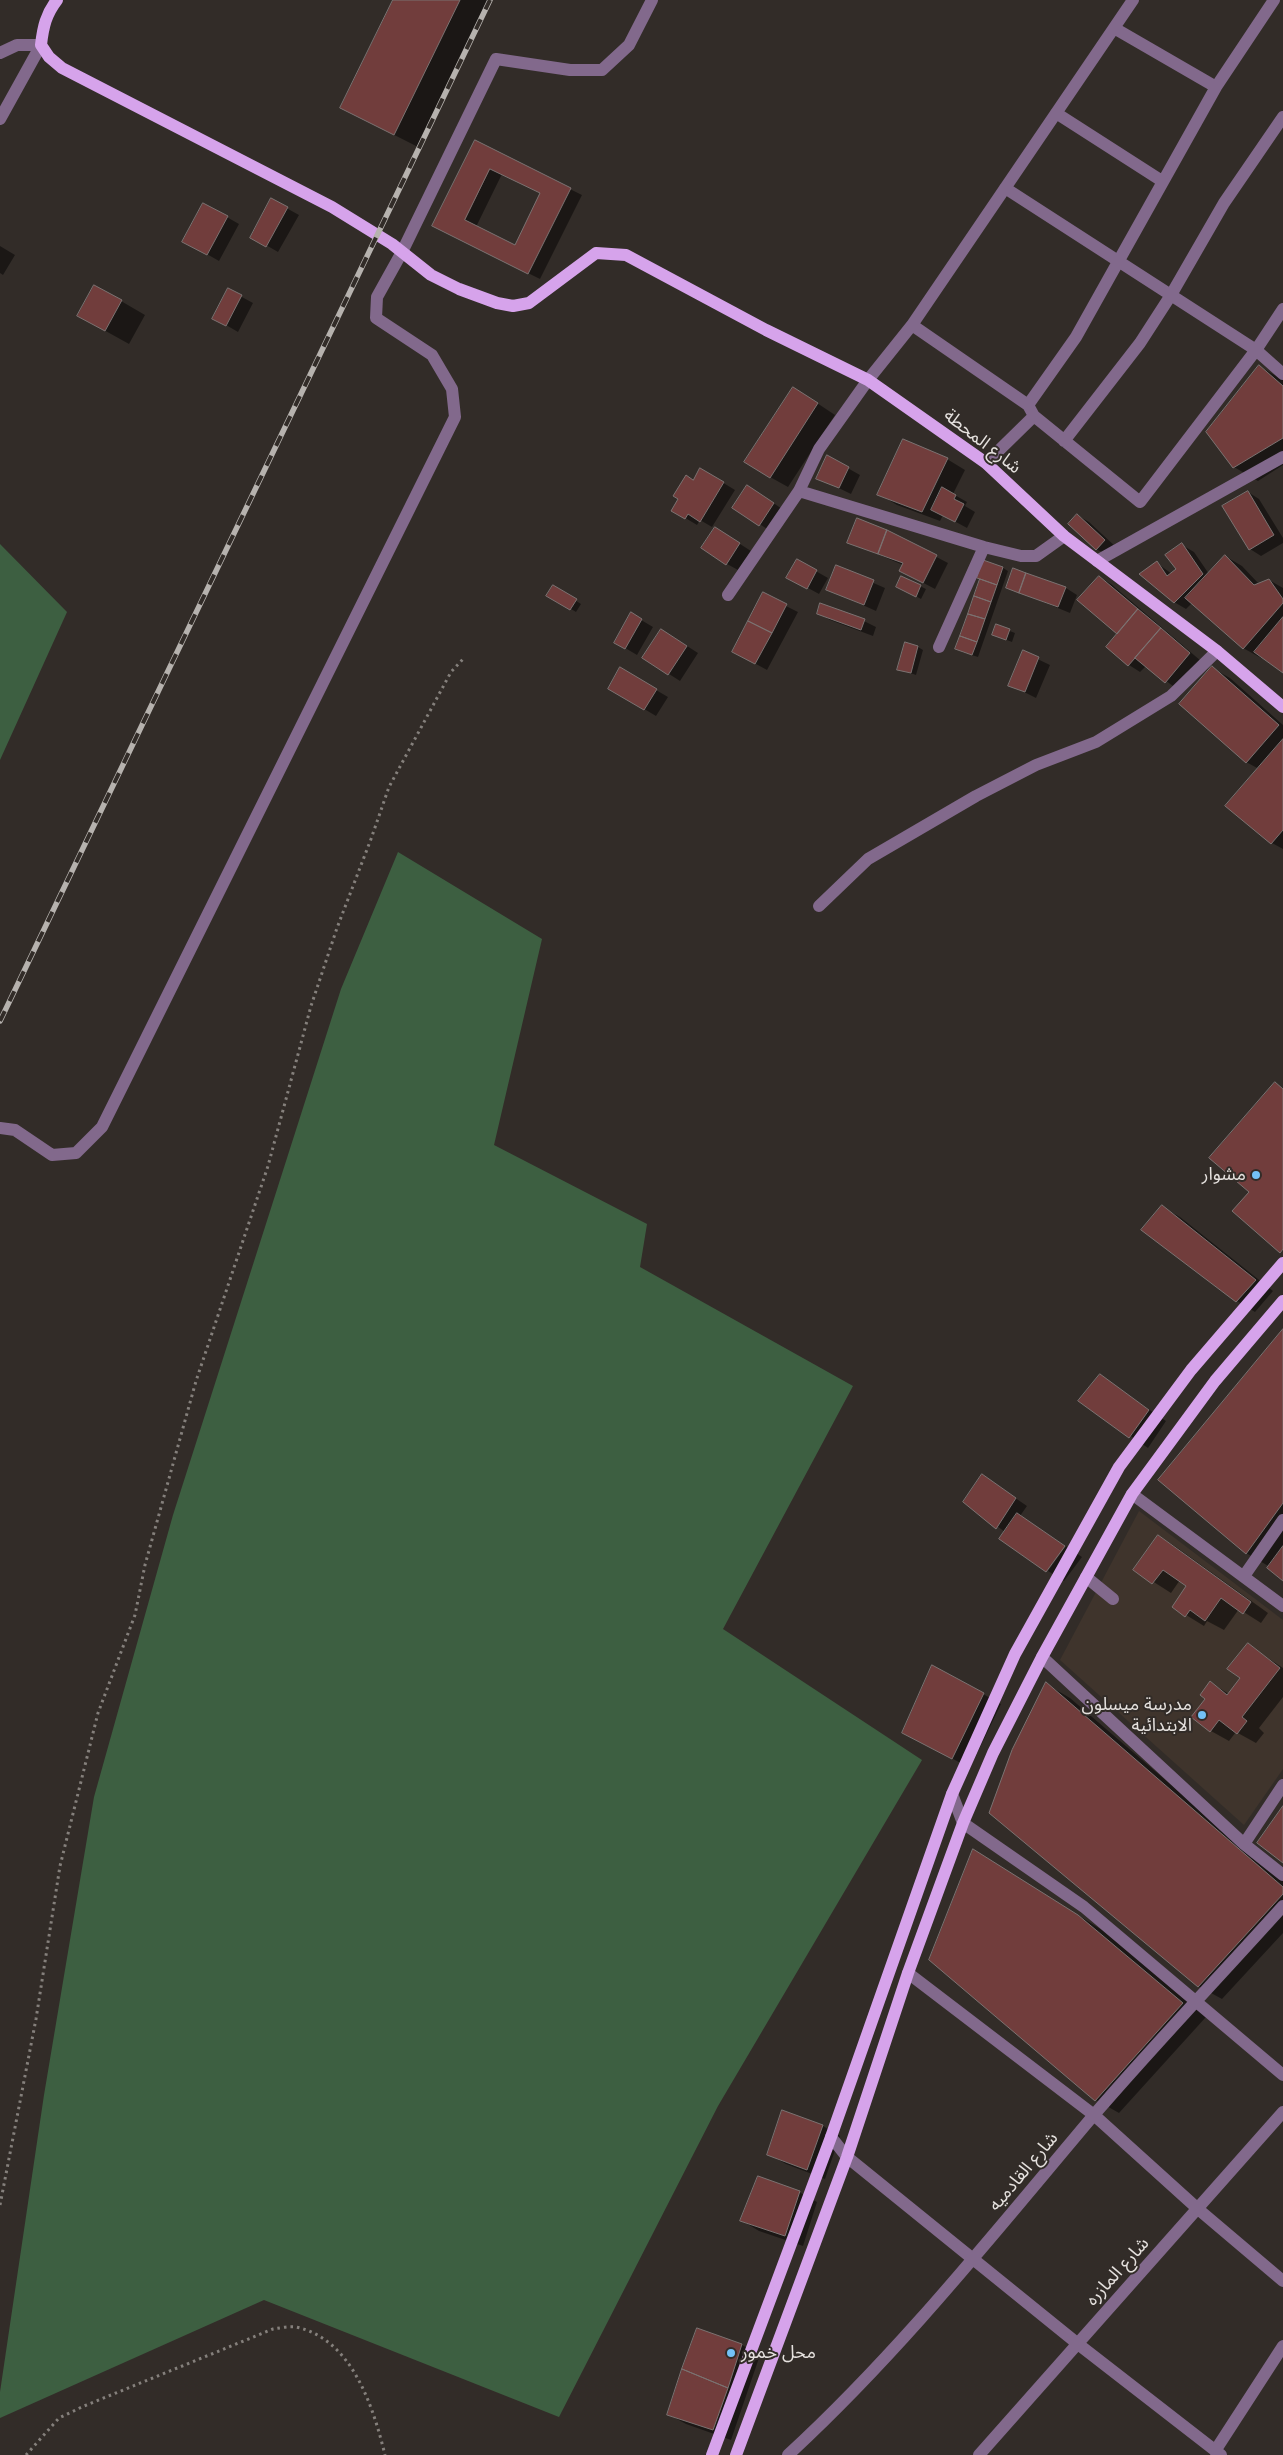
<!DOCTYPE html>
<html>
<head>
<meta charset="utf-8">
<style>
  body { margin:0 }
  canvas { display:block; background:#322c28 }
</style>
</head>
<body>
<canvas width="1283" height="2455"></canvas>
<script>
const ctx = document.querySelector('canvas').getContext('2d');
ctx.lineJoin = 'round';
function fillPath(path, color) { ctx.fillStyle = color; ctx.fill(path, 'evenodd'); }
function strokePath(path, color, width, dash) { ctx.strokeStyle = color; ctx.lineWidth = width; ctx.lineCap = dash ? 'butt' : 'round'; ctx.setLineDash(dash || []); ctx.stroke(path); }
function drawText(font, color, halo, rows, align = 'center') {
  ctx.font = font + ' "DM Sans","Noto Sans Arabic",sans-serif'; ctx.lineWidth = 4; ctx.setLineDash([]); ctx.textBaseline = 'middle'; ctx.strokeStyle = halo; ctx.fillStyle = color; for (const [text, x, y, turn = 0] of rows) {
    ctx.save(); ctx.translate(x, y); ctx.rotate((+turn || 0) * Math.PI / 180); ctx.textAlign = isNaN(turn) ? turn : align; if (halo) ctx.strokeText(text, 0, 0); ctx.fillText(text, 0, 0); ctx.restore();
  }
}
fillPath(new Path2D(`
  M1139,1511L1283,1620V1769L1244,1825L1060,1660Z`), '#3f342c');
fillPath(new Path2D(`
  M0,544L67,612L0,760Z
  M398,852L542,939L494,1145L647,1224L640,1267L853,1386L723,1629L922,1760L718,2106L559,2417L264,2300L0,2418V2392L44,2095L94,1797L173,1515L341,989Z`), '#3d5f41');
fillPath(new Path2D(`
  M394,0H491L418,147L341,108Z
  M475,142L582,195L540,279L445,232ZM502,174L541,193L515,246L476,227Z
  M272,200L299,215L278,252L252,237Z
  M204,204L239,224L219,261L184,241Z
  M0,246L15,255L3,275L0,273Z
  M229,290L253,303L238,332L214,318Z
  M121,301L145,315L129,344L102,329Z
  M1259,366L1283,380V465L1258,481L1234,467Z
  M811,399L835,415L788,487L770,477Z
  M828,457L860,475L851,494L818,478Z
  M947,459L965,470L953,494L967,502L965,506L975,512L967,528L943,515L940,521L897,505L879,494Z
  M712,476L735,490L712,527L700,520L697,525L672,510L694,481Z
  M1248,492L1259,499L1283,538V543L1261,556L1250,549Z
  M759,493L785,511L772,532L734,508Z
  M1077,515L1089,522L1116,547L1108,555L1096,549Z
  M887,531L948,563L935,589L912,577L903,565L849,542Z
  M726,535L751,551L738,570L727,564Z
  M1182,545L1194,552L1209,574L1225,556L1242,566L1259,584L1269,580L1283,588V672L1262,656L1261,658L1243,648L1192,603L1186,609L1174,602L1157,563L1172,574L1178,569Z
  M798,561L828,578L819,594L788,577Z
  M837,567L885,588L876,611L827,589Z
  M1003,568L1008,571L978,657L962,652L957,649L981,579Z
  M1014,570L1066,588L1077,595L1070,613L1026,595Z
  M902,577L926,589L921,599L903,589Z
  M1099,577L1111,584L1201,661L1177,689L1146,666L1140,672L1129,665L1108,647L1118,634Z
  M553,586L581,604L576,612L548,595Z
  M786,606L798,612L767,670L745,658Z
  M818,613L864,621L876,627L873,636L830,620Z
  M631,614L653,627L637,655L615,642Z
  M997,626L1015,633L1012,642L999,637Z
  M673,637L698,653L680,681L644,658Z
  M918,647L923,650L916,675L899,669Z
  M1023,652L1050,665L1036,698L1010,685Z
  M1212,668L1230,678L1283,725V849L1272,843L1259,769L1246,762Z
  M620,669L668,697L656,716L609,688Z
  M1162,1207L1180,1217L1273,1291L1255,1312L1237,1301L1143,1230Z
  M1283,1331V1580L1270,1567L1246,1553Z
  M1100,1376L1166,1421L1148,1448L1080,1401Z
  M983,1476L1027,1506L1020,1516L1064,1545L1046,1570L1005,1532L965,1502Z
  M1159,1536L1176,1547L1268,1613L1261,1623L1239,1609L1224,1630L1207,1621L1204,1626L1173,1607L1188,1586L1180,1580L1171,1593L1135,1570Z
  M1066,1546L1082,1557L1064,1581L1048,1571Z
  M1248,1645L1283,1668V1697L1259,1728L1264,1733L1256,1743L1236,1732L1229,1741L1211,1731L1207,1699L1211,1683L1229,1694L1242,1678Z
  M1046,1684L1070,1698L1283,1881V1933L1222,1999L1198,1986Z
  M983,1694L1001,1704L970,1768L921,1742Z
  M997,1865L1102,1930L1206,2017L1119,2113L1096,2100Z
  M783,2112L823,2126L840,2136L825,2179L786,2164L768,2154Z
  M799,2192L817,2202L803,2246L759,2231L741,2220Z
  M698,2330L742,2345L760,2355L731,2440L686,2424L668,2414Z`), '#0007');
const building = new Path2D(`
  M393,0H460L394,135L340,108Z
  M475,140L571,188L528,274L432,226ZM490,169L540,193L515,245L465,220Z
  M271,198L288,207L266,247L250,238Z
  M203,203L228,216L207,255L182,242Z
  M94,285L122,300L105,331L77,316Z
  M228,288L242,295L226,326L212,319Z
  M1259,365L1283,386V438L1233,468L1206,432Z
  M793,387L818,403L770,478L744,462Z
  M903,439L948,458L922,512L877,495Z
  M827,455L849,467L839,488L816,479Z
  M700,468L724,482L700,522L688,514L685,519L671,511L678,499L673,496L686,475L693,480Z
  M747,485L774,503L759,526L732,508Z
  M942,487L956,495L954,499L964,504L955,522L931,510Z
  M1248,491L1274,535L1249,550L1222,506Z
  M1077,514L1105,540L1096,550L1068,524Z
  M857,518L887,530L878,554L847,543Z
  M715,527L740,543L726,565L701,548Z
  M887,530L937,555L923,583L899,571L903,563L878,554Z
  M1182,543L1203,574L1174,603L1139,574L1157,561L1167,576L1176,569L1165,555Z
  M1225,555L1254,585L1269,579L1283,599V603L1243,649L1185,598Z
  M797,559L817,570L807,589L786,578Z
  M983,560L1003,567L997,585L977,578Z
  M836,565L874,580L864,605L826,590Z
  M1013,568L1026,573L1019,593L1006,588Z
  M1026,573L1066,587L1058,607L1019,593Z
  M901,576L921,585L916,597L896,587Z
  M1099,576L1138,609L1117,634L1077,600Z
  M980,579L997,585L991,602L974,596Z
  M553,585L577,599L570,610L546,596Z
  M763,592L787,604L772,633L748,621Z
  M974,596L991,602L985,619L968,614Z
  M820,603L865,619L861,630L817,614Z
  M1138,609L1161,628L1128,666L1106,647Z
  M631,612L642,619L625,649L614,643Z
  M968,614L985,619L977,642L960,636Z
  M1283,617V673L1254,652Z
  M748,621L772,633L755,664L732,652Z
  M996,624L1010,629L1006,640L992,635Z
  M1161,628L1190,653L1165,683L1135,658Z
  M661,629L687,646L668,675L642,658Z
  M960,636L977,642L972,655L955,649Z
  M905,642L918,646L911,673L897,670Z
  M1023,650L1039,657L1025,692L1008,686Z
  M1212,666L1279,725L1246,763L1179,704Z
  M620,667L657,689L644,710L608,689Z
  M1283,739V830L1271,844L1225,806Z
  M1275,1082L1283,1089V1249L1280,1253L1232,1211L1249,1192L1209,1158Z
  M1162,1205L1256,1280L1236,1302L1141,1230Z
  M1283,1329V1503L1246,1554L1158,1480Z
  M1100,1374L1149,1410L1129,1438L1078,1401Z
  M982,1474L1016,1498L996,1529L963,1502Z
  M1017,1513L1065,1546L1046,1572L999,1539Z
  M1158,1535L1251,1602L1243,1614L1221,1598L1205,1621L1190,1610L1185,1617L1172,1607L1186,1586L1163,1570L1152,1584L1133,1570Z
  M1283,1546V1581L1267,1568Z
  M1248,1643L1280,1668L1242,1717L1247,1721L1237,1734L1219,1720L1210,1732L1191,1717L1205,1699L1200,1695L1210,1681L1227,1695L1240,1678L1227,1669Z
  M932,1665L984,1693L952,1759L902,1733Z
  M1046,1682L1283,1887V1894L1198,1987L989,1813L1012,1750Z
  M1283,1806V1863L1257,1843Z
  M973,1849L1078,1915L1183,2003L1095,2101L929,1960Z
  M782,2110L823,2125L807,2170L767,2155Z
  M758,2176L800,2191L785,2236L740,2221Z
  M697,2328L742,2344L728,2388L682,2369Z
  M682,2369L728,2388L713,2430L667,2415Z`);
fillPath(building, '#713d3c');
strokePath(building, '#7b7271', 1);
strokePath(new Path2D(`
  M0,2205L36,2019L60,1866L98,1713L135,1615L145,1565L196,1381L268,1166L311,1006L337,928L371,839L389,787L451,672L463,659
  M26,2455L59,2418L84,2406L273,2329C280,2328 289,2326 296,2327C352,2339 373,2406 385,2455`), '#85807c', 3, [2.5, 4]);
strokePath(new Path2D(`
  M1114,28L1216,87
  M0,53L17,45H41L0,119
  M1056,113L1162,181
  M1005,188L1256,350L1283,374
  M912,325L1028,405L1034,416L1140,502L1256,350L1283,309
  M1028,405L1076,337L1216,87L1274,0
  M1064,441L1140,343L1171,295L1224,203L1283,117
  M986,463L1034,416
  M799,491L984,547L1021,556H1036L1064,536
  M1097,561L1283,457
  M728,595L799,491L819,449L868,380L912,325L1133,0
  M939,647L984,547
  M819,906L868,859L976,796L1036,765L1096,742L1171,696L1217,651
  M0,1128L15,1130L52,1155L76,1153L102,1127L455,417L452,389L432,355L376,318L377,297L402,252L496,59L570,70H602L629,45L652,0
  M1132,1494L1283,1606
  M1244,1576L1283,1520
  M1086,1577L1113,1599
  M1042,1657L1244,1844L1283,1875
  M952,1794L963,1823L1084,1907L1283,2075
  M1244,1844L1283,1785
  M908,1973L1094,2115L1198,2209L1283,2281
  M831,2137L847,2157L1078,2344L1221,2455
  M1215,2451L1283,2346
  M788,2455C900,2352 995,2232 1093,2116C1155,2044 1220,1976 1283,1906
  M979,2455L1283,2112`), '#82698c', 12);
strokePath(new Path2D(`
  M57,0C46,14 43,27 41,45L49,57L62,68L332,207L392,244L431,275L459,289L497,303L513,306L529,303L596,253L626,255L766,330L868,380L986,463L1064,536L1217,651L1283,707
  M712,2455L831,2137L952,1794L1015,1654L1119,1467L1191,1370L1283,1263
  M736,2455L847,2157L908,1973L963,1823L993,1753L1042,1657L1132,1494L1215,1381L1283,1301`), '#d6a3eb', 12);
const rail = new Path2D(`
  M0,1021L490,0`);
strokePath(rail, '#b6b2ae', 5.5);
strokePath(rail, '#322c28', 4, [11]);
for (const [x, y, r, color] of [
  [1256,1175,5,"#73c1f6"],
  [1202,1715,5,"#73c1f6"],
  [731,2353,5,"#73c1f6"]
]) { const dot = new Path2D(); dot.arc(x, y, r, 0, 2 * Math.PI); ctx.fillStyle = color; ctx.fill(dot); strokePath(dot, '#322c28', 2); }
drawText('18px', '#e5e1de', '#322c28', [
  ["شارع المحطة",982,442,38],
  ["شارع القادميه",1024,2172,-50],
  ["شارع المازره",1118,2272,-48]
]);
drawText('18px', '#e5e1de', '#322c28', [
  ["مشوار",1246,1175],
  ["مدرسة ميسلون",1192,1705],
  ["الابتدائية",1192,1726],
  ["محل خمور",741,2353,"left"]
], 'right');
</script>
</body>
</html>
